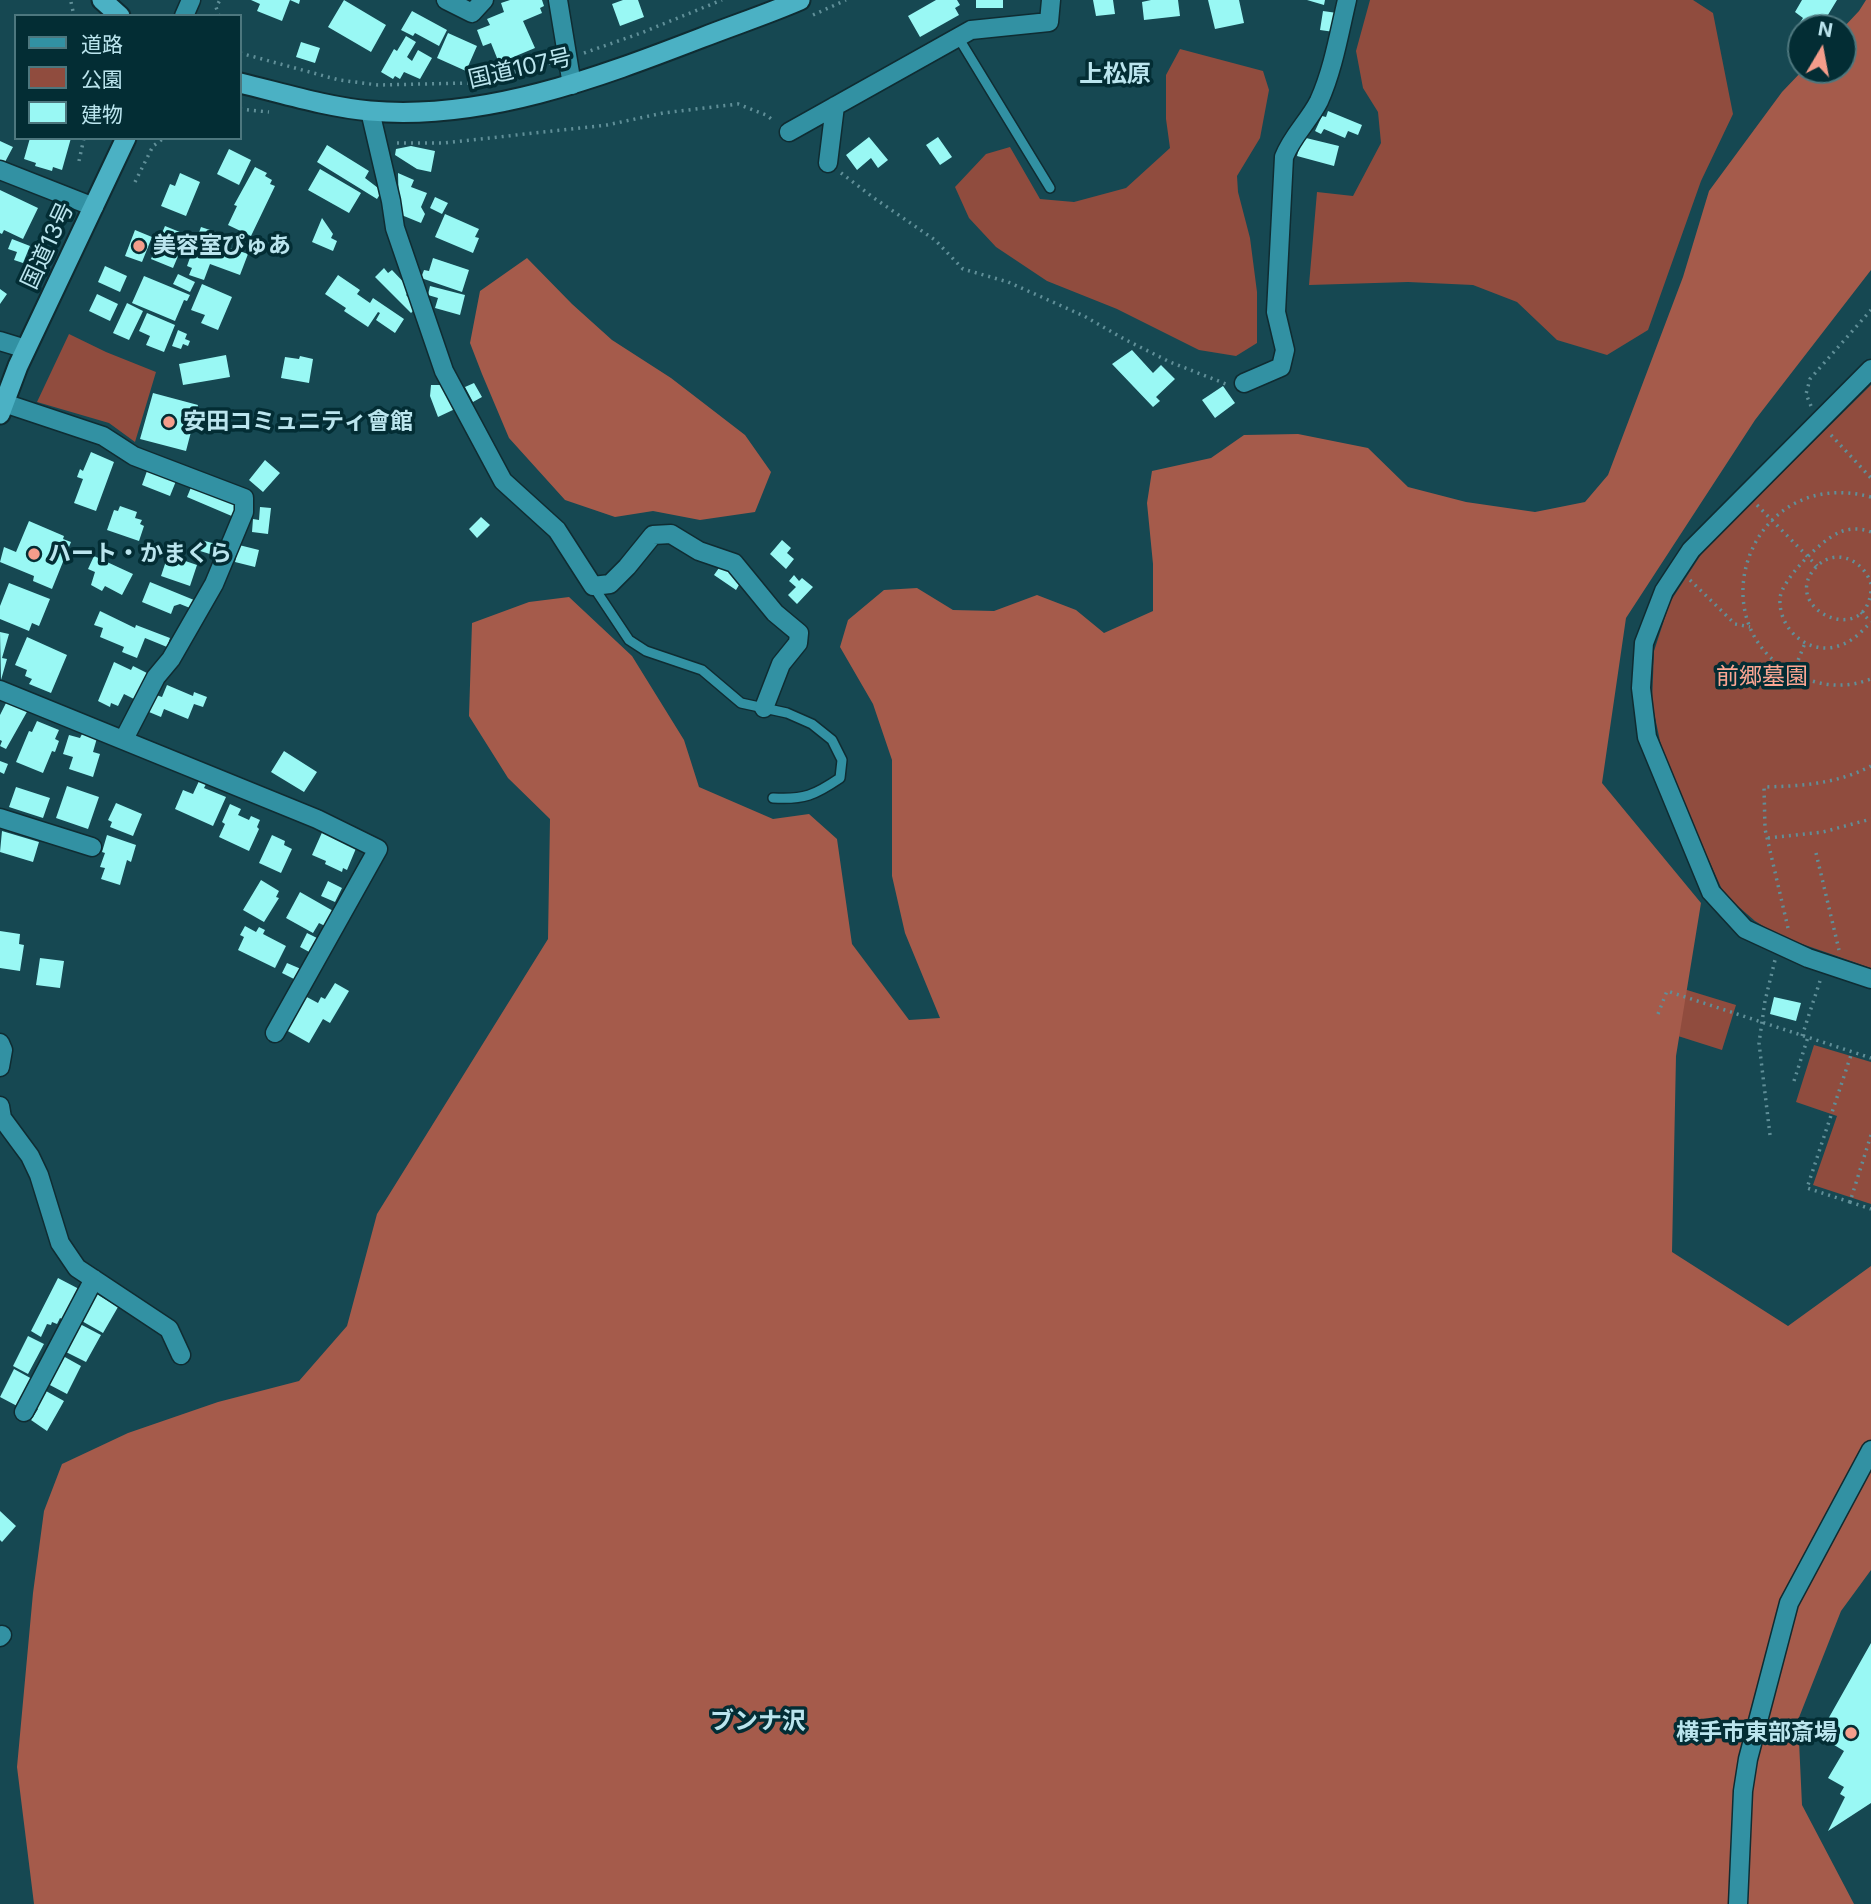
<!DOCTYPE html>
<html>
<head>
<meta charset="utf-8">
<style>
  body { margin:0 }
  #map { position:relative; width:1871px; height:1904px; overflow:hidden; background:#164852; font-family:Inter,"Noto Sans JP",sans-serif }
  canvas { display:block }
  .legend { position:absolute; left:14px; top:14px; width:228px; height:126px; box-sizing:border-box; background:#032d34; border:2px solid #4d777e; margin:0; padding:9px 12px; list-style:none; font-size:21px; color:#bbe5ee }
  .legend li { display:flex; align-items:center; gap:14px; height:35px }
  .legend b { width:35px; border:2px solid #4d777e }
  .north { position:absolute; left:1787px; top:14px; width:70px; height:70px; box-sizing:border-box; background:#032d34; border:2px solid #4d777e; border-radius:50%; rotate:10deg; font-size:19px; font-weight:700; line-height:28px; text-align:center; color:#bbe5ee }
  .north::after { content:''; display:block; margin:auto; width:24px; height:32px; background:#f49d8b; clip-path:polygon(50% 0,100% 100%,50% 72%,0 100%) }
</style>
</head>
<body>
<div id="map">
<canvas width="1871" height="1904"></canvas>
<ul class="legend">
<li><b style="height:9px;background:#3291a3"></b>道路</li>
<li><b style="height:19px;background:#904c3e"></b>公園</li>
<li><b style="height:19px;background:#99f8f4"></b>建物</li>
</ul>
<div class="north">N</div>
</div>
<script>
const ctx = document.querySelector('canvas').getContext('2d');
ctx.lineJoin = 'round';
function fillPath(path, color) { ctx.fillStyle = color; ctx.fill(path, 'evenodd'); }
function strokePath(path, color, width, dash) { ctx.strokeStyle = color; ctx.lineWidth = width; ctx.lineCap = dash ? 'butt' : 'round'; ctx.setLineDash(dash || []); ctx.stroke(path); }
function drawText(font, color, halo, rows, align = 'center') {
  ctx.font = font + ' Inter,"Noto Sans JP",sans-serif'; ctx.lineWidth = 7; ctx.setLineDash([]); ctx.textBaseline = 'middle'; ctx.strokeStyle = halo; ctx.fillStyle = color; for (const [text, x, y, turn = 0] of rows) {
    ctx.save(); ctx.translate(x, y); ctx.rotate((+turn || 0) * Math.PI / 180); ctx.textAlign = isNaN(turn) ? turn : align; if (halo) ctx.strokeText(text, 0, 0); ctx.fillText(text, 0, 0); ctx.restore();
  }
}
fillPath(new Path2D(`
  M1370,0H1693L1713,13L1733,114L1701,181L1648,330L1607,355L1557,340L1517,302L1473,285L1408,282L1309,285L1317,192L1353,196L1381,143L1378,112L1363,88L1356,51Z
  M1180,49L1263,71L1269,90L1260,138L1237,176L1238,192L1250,238L1257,292V343L1236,356L1199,350L1117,309L1047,281L996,247L969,218L955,187L986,154L1010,147L1040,199L1074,202L1126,188L1170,148L1166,119V75Z
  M69,334L106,352L156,372L135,442L109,423L37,402Z
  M1871,385V968L1779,936L1755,921L1724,894L1664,760L1652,703L1654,651L1670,602L1704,550Z
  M1651,979L1736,1005L1722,1050L1637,1023Z
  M1814,1045L1871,1062V1204L1813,1185L1837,1116L1796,1102Z`), '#904c3e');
fillPath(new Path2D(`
  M1866,0H1871V270L1755,420L1626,618L1602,783L1701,903L1676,1056L1672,1252L1788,1326L1871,1266V1570L1841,1611L1798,1720L1802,1805L1854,1904H34L17,1767L33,1593L44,1511L62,1464L128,1433L218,1402L299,1381L347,1326L377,1214L548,939L550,819L508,778L469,716L472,623L529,602L569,597L632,656L684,740L699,787L773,819L809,814L837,839L852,944L909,1020L940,1018L905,933L892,876V760L873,704L840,647L848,620L884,590L917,588L953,610L994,611L1037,595L1076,610L1104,633L1153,611V564L1147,503L1152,471L1211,458L1244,435L1298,434L1368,448L1408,487L1466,502L1535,512L1585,502L1608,475L1683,277L1709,191L1782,92L1803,70H1843V28L1859,11Z
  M527,258L572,304L612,340L671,378L745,435L771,472L755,512L700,520L653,511L615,517L565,500L509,438L482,374L470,343L480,291Z`), '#a55b4b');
fillPath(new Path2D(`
  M251,0H300L299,4L290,0L282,21L257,11L260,4Z
  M344,0L386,25L371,52L328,27Z
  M510,0H542L544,6L540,8L542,13L523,21L535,48L499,63L491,43L483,46L477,30L490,25L487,19L504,12L501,3Z
  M623,0H638L644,17L620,26L612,4Z
  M936,0H957L960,5L955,8L959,15L920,37L908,16Z
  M976,0H1003V8H976Z
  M1093,0H1113L1115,14L1096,16Z
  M1151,0H1178L1180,16L1144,20L1142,2Z
  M1208,0H1239L1244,23L1215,29Z
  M1307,0H1325L1324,5Z
  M1802,0H1837L1820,28H1807L1799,24L1803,18L1795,12Z
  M412,11L447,30L439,46L415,33L413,36L401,30Z
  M1323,11L1337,13L1334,32L1320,30Z
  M448,33L477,46L466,71L437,58Z
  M406,36L416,42L407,57L412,61L418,50L432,58L420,79L404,72L400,79L395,76L393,79L381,72L394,49L397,51Z
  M301,42L320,48L315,63L296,57Z
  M1328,111L1362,125L1358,135L1348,131L1345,138L1324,129L1321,134L1315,131L1322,116L1326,117Z
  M869,137L888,160L878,168L871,158L857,170L846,155Z
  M938,137L952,157L940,165L926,145Z
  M1302,137L1339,146L1334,166L1297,156Z
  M30,138H71L62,170L53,167L52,171L35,166L36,163L24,159Z
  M0,141L13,147L5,162L0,160Z
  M327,145L369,171L365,178L382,191L377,199L317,162Z
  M411,146L435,151L431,172L417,169L395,155L396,149Z
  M229,149L251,160L239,185L217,174Z
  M255,167L267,173L265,176L272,180L270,184L275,186L251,236L228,225L237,206L234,205Z
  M320,169L361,193L349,213L308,190Z
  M180,173L200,182L186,216L161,206L170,184L175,186Z
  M398,173L414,180L411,187L427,193L421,207L425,214L421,223L399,214Z
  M0,190L38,208L23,239L4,230L2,234L0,233Z
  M435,197L448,203L442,214L430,208Z
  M445,214L479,229L475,237L479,238L473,253L435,237Z
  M322,218L333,234L331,238L337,241L333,251L312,242Z
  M165,226L187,235L173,268L151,259Z
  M201,227L219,233L216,243L248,254L240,275L210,264L204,280L189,275L192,268L187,266Z
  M135,230L152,237L142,262L125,256Z
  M12,239L30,246L23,263L14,260L17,252L8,249Z
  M433,258L469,270L462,292L421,278L424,270L429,271Z
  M105,266L127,276L120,292L98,282Z
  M384,268L388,273L392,270L411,290L406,295L418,306L411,313L375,277Z
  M178,274L195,282L190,292L173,284Z
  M338,275L360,290L357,294L370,303L373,298L404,319L395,333L376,320L380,313L378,312L368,327L344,311L346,308L325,294Z
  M144,276L190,295L187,301L184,300L175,321L132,303Z
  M202,284L232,297L218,330L201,323L205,315L191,310Z
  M430,286L465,295L460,315L435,308L438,298L428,295Z
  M0,289L7,294L0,304Z
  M97,294L118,304L110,321L89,311Z
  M127,303L143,311L129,340L113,333Z
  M147,313L175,325L164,352L146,345L150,336L139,331Z
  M178,330L187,334L185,339L190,341L188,346L183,344L181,349L172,346Z
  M1132,350L1153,373L1161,365L1175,379L1156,397L1160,401L1153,407L1112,364Z
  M226,355L230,377L183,385L179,364Z
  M300,356L313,359L309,383L281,378L285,357L299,359Z
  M474,383L482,397L473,402L465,387Z
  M431,385H444L455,409L438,417L430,396Z
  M1223,386L1235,403L1215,418L1202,400Z
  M153,393L198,405L186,451L140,439Z
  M91,452L114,462L96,511L74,503L83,479L77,477L80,469L83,471Z
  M265,460L280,473L263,492L249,480Z
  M147,471L176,481L170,496L142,485Z
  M192,485L239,505L234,517L187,497Z
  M120,506L137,512L135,518L142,520L140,524L144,526L139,541L107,530L114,510L118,511Z
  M260,507L271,508L268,534L252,532L253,519L259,520Z
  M481,517L490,525L477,538L469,529Z
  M29,521L64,536L63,539L71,542L52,589L33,581L34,576L0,562L4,547L16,552Z
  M201,540L216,544L213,555L197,550Z
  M782,540L791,548L787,553L794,559L786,569L770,554Z
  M239,545L259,550L255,567L235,562Z
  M168,555L197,565L190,586L161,576Z
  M94,556L133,574L122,595L105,586L102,591L91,585L95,572L88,569Z
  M721,565L742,580L736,590L714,575Z
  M794,575L799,581L802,578L813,587L797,604L788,595L796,587L789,581Z
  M150,582L194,600L190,608L180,604L174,606L171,614L142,602Z
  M9,583L50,599L39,626L32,623L29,631L0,619V606Z
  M100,611L135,628L136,625L170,638L167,647L145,638L137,658L122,652L124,647L100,637L103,628L94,625Z
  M0,632L9,634L2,658L7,659L1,680Z
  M27,637L67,655L51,693L29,684L32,679L25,676L27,670L15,665Z
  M114,662L131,670L133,666L149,674L136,700L124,694L118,706L111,703L110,707L98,701Z
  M167,685L193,696L194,692L207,697L203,707L194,704L188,719L164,709L161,717L149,712L156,695L162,697Z
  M7,701L28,710L6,749L0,746L2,741L0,740V715Z
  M37,721L59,730L55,739L59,741L55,752L52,751L43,773L16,762L29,731L32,732Z
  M82,734L97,738L93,752L100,754L93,777L69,769L73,757L63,754L69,735L80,738Z
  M284,751L317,772L304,792L271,772Z
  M0,761L8,764L4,774L0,772Z
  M199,781L206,784L204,788L226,797L213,826L175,809L183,790L193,794Z
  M67,786L99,797L88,829L56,818Z
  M16,787L50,798L43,818L9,807Z
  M116,803L142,814L133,836L110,827L112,822L108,820Z
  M230,804L241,809L238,815L249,820L251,816L260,820L257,827L259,829L249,851L219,837L225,824L222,822Z
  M324,828L357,846L347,870L343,868L342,872L325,864L326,861L312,855Z
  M2,831L39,842L33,862L0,852Z
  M107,835L136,845L131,862L127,860L120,885L101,879L105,868L100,867L105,853L102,852Z
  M272,835L285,841L284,845L292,849L281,873L259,863Z
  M261,880L279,891L276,897L279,898L264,922L243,910Z
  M328,881L342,888L335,902L321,896Z
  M300,892L335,912L327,927L319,923L313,933L286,918Z
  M245,926L256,932L259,927L265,930L263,934L286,946L275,968L238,950L244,937L240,935Z
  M0,931L20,934L19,944L24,945L20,971L0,968Z
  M307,933L319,939L311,953L300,947Z
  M40,958L64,961L60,988L36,985Z
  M287,963L301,969L296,980L282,973Z
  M335,983L349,991L330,1023L323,1019L309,1043L286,1030L305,996L318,1003L321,997L325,999Z
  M1774,997L1801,1003L1796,1021L1770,1014Z
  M58,1278L79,1289L64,1320L60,1318L57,1324L52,1322L51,1325L47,1324L41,1337L31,1331Z
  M95,1293L118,1307L103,1333L80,1320Z
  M78,1323L101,1335L86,1362L64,1351Z
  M28,1336L44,1344L28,1374L13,1366Z
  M63,1356L81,1366L67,1394L46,1383Z
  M14,1369L34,1380L19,1407L0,1397Z
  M46,1391L64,1401L47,1431L31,1420L38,1409L35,1407L42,1392L45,1394Z
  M0,1511L16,1526L2,1542L0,1540Z
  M1871,1643V1803L1828,1831L1845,1797L1840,1794L1844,1787L1828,1778L1844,1751L1826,1740L1836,1726L1827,1721Z`), '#99f8f4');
const service = new Path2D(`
  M958,37L1050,188
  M593,586L629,640L646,651L702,670L741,703L787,713L812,724L832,740L842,760L840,778C815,795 804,800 773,798`);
const minor = new Path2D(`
  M446,0L472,13L484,0
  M558,0L572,85
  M370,111L391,201L395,228L444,371L503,481L557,530L593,586L610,584L627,567L653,535L671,534L699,551L734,563L775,613L799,633L798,643L781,664L764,708
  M789,132L971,30L1049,22L1051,0
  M828,163L835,106
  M0,170L94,207
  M0,341L26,349
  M1871,369L1691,550L1664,591L1644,643L1641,688L1647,737L1711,892L1745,929L1808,958L1871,979
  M1244,383L1281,367L1285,350L1276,312L1284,157C1292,136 1309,121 1319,101C1333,70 1339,34 1347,0
  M4,403L103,436L134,456L244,498V512L214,584L171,659L156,677L124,739
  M0,690L317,819L378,849L275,1033
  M0,818L92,847
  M0,1043L3,1050L0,1067
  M0,1106L2,1118L30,1156L39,1175L60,1243L77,1268L169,1329L181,1355
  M24,1412L94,1279
  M0,1637L2,1635`);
const tertiary = new Path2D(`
  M184,16L191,0
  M1738,1904L1743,1791L1748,1759L1789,1603L1871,1450`);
const trunk = new Path2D(`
  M102,0L120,16
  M240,83C282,93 326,107 370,111C483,121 597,78 701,38C734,25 768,14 800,0
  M0,414L18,366L126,138`);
strokePath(service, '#0f2c32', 12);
strokePath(minor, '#0f2c32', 21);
strokePath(tertiary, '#0f2c32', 21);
strokePath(trunk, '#0f2c32', 23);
strokePath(new Path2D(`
  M71,2L74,16
  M813,15L846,0
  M219,16L216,7L220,0
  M240,53L339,80L378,85L469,83L550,63
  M584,53L641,33L722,0
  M240,109L269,112
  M397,143H444L607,125L663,113L738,104L766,115L774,121
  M79,161L84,138
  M841,173L874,198L935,240L963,269L1008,282L1084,316L1126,340L1170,362L1226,384
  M135,182L153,146L164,138
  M1811,406L1806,394L1810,379L1871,310
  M1831,435L1871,478
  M1871,497C1743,463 1691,640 1809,680C1830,687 1850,687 1871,679
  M1757,505L1817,566
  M1871,532C1861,528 1850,528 1840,532C1822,539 1782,579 1780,598C1778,631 1811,657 1841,645C1853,641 1862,631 1871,622
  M1690,580L1735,624L1750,627
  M1871,584C1864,561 1837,547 1817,566C1776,608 1868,650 1871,589
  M1861,612L1871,622
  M1793,673L1805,643
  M1768,838L1823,832L1871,819
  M1816,853L1839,950
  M1788,928L1765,829L1764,787C1801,786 1837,784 1871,766
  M1658,1014L1667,991L1871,1058
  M1802,1036L1820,981
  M1794,1081L1808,1037
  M1770,1135L1759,1043L1765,1001L1775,960
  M1871,1135L1850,1202L1871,1209
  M1850,1202L1807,1188L1852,1052`), '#608f98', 3.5, [2, 5]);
strokePath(service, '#3291a3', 9);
strokePath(minor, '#3291a3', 18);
strokePath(tertiary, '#3291a3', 18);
strokePath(trunk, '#4bb1c4', 19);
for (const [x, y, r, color] of [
  [139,246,7,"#f49d8b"],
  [169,422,7,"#f49d8b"],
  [34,554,7,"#f49d8b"],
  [1851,1733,7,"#f49d8b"]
]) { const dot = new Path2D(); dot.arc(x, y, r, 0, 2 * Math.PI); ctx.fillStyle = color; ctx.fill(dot); strokePath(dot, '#032d34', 2.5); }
drawText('23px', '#bbe5ee', '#032d34', [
  ["国道107号",520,69,-13],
  ["国道13号",48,246,-65]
]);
drawText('bold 23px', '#bbe5ee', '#032d34', [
  ["美容室ぴゅあ",153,246],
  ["安田コミュニティ會館",183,422],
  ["ハート・かまくら",48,554],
  ["横手市東部斎場",1837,1733,"right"]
], 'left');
drawText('23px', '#fba693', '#032d34', [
  ["前郷墓園",1762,677]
]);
drawText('bold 24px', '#bbe5ee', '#032d34', [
  ["上松原",1115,75],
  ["ブンナ沢",758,1722]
]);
</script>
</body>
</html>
